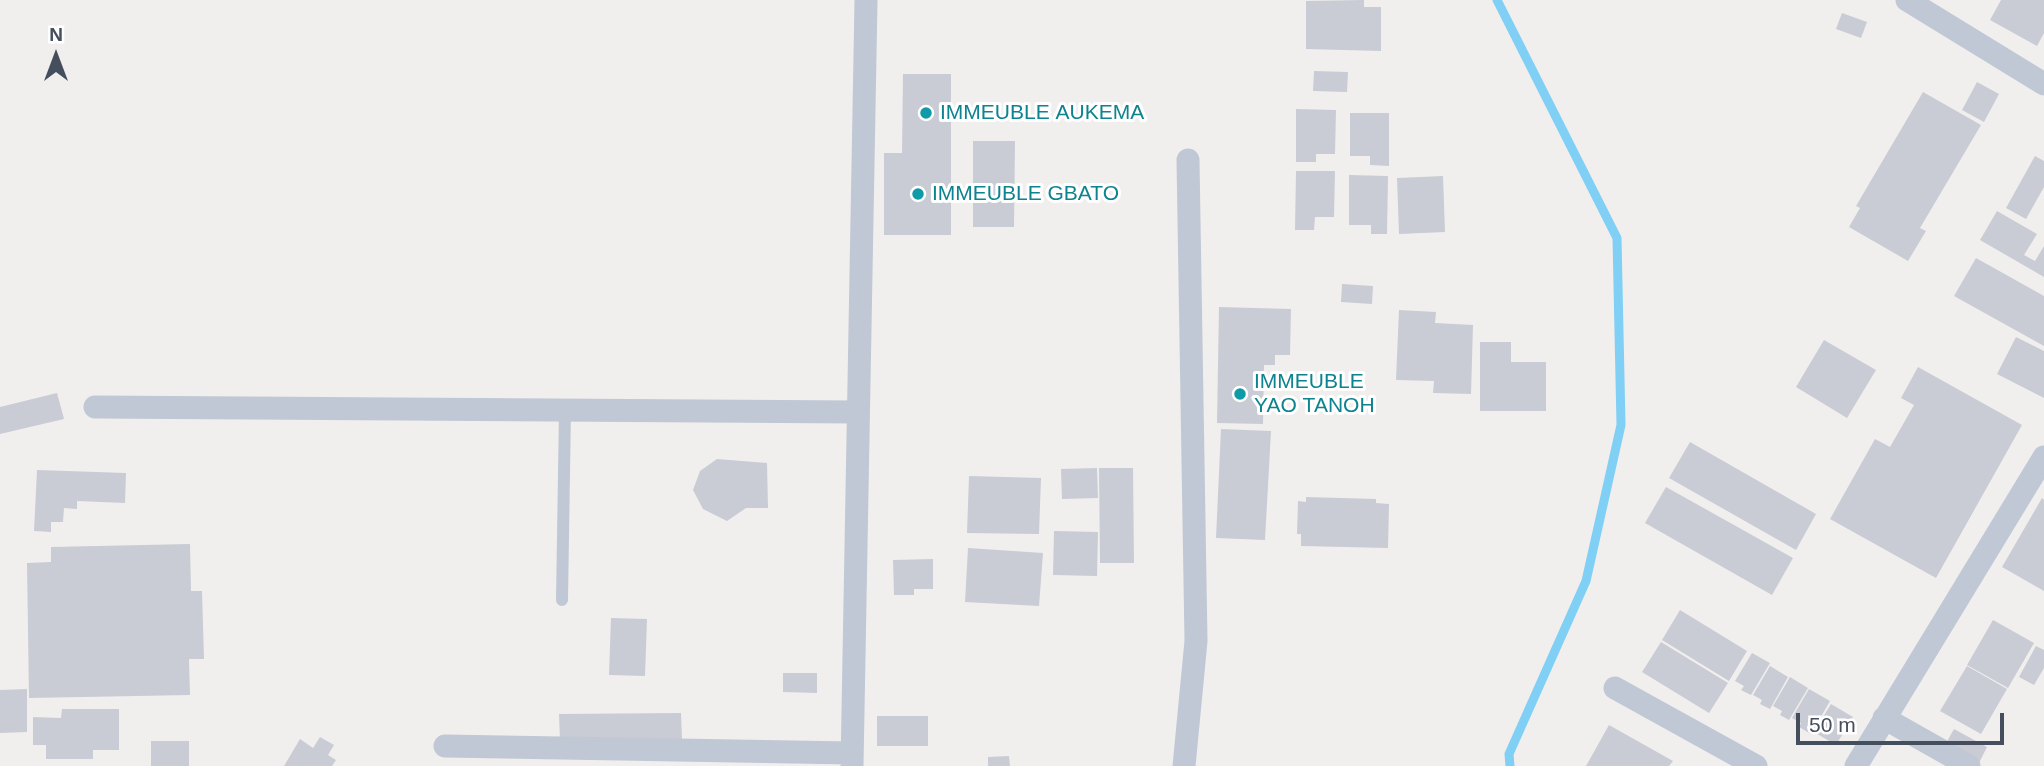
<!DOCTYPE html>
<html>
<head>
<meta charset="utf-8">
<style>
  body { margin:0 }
  #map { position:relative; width:2044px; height:766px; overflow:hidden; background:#f1eeee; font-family:Helvetica,sans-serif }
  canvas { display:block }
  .north { position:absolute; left:21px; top:21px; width:70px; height:70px; -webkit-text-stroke:5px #fff; paint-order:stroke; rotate:0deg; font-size:19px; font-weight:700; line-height:28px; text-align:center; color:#444e5d }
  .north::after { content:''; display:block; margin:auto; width:24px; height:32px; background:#444e5d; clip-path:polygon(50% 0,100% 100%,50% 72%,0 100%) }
  .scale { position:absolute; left:1796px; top:713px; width:208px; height:32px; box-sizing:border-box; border:4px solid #444e5d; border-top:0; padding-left:9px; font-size:21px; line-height:24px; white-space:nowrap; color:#444e5d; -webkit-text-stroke:5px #fff; paint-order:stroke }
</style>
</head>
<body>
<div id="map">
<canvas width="2044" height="766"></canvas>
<div class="north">N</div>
<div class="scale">50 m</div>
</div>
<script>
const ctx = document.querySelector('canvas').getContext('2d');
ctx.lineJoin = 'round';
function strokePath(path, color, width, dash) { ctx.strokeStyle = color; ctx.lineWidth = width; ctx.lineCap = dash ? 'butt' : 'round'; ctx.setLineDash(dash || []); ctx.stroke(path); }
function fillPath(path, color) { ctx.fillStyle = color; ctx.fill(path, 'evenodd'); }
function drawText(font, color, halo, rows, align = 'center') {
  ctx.font = font + ' Helvetica,sans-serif'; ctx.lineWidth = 6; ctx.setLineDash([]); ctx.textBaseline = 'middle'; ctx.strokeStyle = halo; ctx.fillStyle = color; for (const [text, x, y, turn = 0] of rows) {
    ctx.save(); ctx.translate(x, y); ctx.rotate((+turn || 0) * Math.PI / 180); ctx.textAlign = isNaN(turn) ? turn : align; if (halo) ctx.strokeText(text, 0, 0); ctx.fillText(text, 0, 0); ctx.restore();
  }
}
strokePath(new Path2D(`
  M1497,0L1617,238L1621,425L1586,581L1509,754L1510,766`), '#80cff4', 9);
fillPath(new Path2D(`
  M1364,0V7H1381V51L1306,49V1Z
  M2001,0H2044V33L2037,46L1990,20Z
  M1842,13L1867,22L1861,38L1836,29Z
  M1314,71L1348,72L1347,92L1313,91Z
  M903,74H951V235H884V153H902Z
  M1977,82L1999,94L1984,122L1962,110Z
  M1923,92L1981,125L1920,228L1926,231L1908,261L1849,227L1860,208L1856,206Z
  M1296,109L1336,110L1335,154H1316V162H1296Z
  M1350,113H1389V166L1370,165V156H1350Z
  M973,141H1015L1014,227H973Z
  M2035,156L2044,161V187L2026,219L2006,208Z
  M1296,171H1335L1334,217H1315L1314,230H1295Z
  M1349,175L1388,176L1387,234H1371V225H1349Z
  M1443,176L1445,232L1399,234L1397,178Z
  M1997,211L2037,234L2024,255L2035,261L2044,246V277L1980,240Z
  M1976,258L2044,296V346L1954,296Z
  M1342,284L1373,286L1372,304L1341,302Z
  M1219,307L1291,309L1290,355H1275V365H1264L1263,424L1217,423Z
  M1399,310L1436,312L1435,323L1473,325L1471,394L1433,393L1434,381L1396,380Z
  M2016,337L2044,351V398L1997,374Z
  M1824,340L1876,370L1847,418L1796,387Z
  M1480,342H1511V362H1546V411H1480Z
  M1918,367L2022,425L1936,578L1830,519L1875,439L1890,447L1914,405L1901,398Z
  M57,393L64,419L0,434V407Z
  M1221,429L1271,431L1265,540L1216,538Z
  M1690,442L1816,514L1796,550L1669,478Z
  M717,459L767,463L768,508H746L727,521L703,509L693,490L700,471Z
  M1097,468L1098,498L1062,499L1061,469Z
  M1099,468H1133L1134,563H1100Z
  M37,470L126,473L125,503L77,501V509L64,508L63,522H51V532L34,531Z
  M969,476L1041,478L1039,534L967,533Z
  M1666,487L1793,558L1772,595L1645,523Z
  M1306,497L1376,499V503L1389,504L1388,548L1301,546V534H1297L1298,501L1306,502Z
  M2042,498L2044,500V591L2002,567Z
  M1054,531L1098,532L1097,576L1053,575Z
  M190,544L191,591H202L204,659H189L190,695L29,698L27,563L51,562V547Z
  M968,548L1043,553L1039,606L965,602Z
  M933,559V589H914V595H894L893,560Z
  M1680,610L1747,651L1729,681L1662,640Z
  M611,618L647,619L645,676L609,675Z
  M1993,620L2034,643L2008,688L1967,665Z
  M1661,642L1728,683L1709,713L1642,672Z
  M2036,646L2044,650V668L2034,685L2019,677Z
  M1752,653L1770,663L1751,695L1741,690L1744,686L1735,681Z
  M1770,666L1788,677L1770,709L1760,704L1762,700L1753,695Z
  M1967,666L2007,689L1981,734L1940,711Z
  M783,673H817V693L783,692Z
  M1790,677L1808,688L1789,720L1780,715L1782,711L1773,706Z
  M27,689V732L0,733V690Z
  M1809,689L1830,701L1811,734L1799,727L1801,723L1792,718Z
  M1831,704L1853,717L1836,745L1814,732Z
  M62,709H119V750H93V759H46V745H33V717L61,718Z
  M681,713L682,739L560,741L559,714Z
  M877,716H928V746H877Z
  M1609,725L1673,761L1669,766H1586Z
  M1954,729L1987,747L1979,763L1945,745Z
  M320,737L334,745L328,755L336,760L332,766H284L300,739L313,748Z
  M151,741H189V766H151Z
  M1009,756L1010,766H988V757Z`), '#c9ccd4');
strokePath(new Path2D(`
  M562,600L565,410`), '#c0c8d5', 12);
strokePath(new Path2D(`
  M1907,0L2044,84
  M95,407L857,412
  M1615,688L1756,766
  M1884,718L1969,766
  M445,746L852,753
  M852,766L866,0
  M1184,766L1196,641L1188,160
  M1856,766L2044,457`), '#c0c8d5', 23);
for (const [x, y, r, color] of [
  [926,113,7,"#0f9aa8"],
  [918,194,7,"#0f9aa8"],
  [1240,394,7,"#0f9aa8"]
]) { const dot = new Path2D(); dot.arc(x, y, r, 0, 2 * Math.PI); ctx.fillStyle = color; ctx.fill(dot); strokePath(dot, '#fff', 2.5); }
drawText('21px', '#0d838f', '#fff', [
  ["IMMEUBLE AUKEMA",940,113],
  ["IMMEUBLE GBATO",932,194],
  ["IMMEUBLE",1254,382],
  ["YAO TANOH",1254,406]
], 'left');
</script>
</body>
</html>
